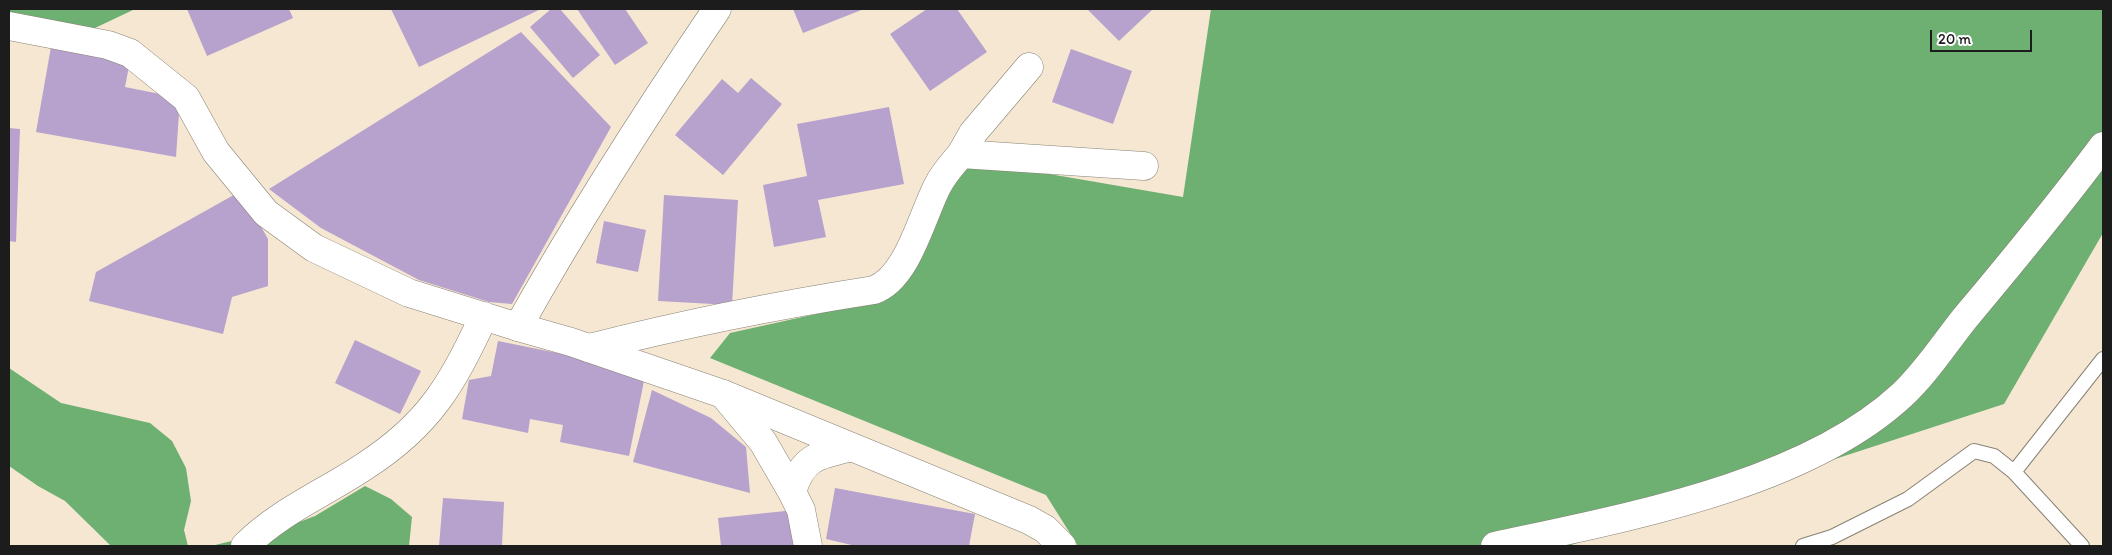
<!DOCTYPE html>
<html>
<head>
<meta charset="utf-8">
<style>
  body { margin:0 }
  #map { position:relative; width:2112px; height:555px; overflow:hidden; background:#f5e7d1; font-family:Itim,sans-serif }
  canvas { display:block }
  .frame { position:absolute; inset:0; border:10px solid #1c1c1c; pointer-events:none }
  .scale { position:absolute; left:1930px; top:30px; width:102px; height:22px; box-sizing:border-box; border:2px solid #1c1c1c; border-top:0; padding-left:6px; font-size:15px; line-height:18px; white-space:nowrap; color:#1c1c1c; -webkit-text-stroke:4px #fff; paint-order:stroke }
</style>
</head>
<body>
<div id="map">
<canvas width="2112" height="555"></canvas>
<div class="frame"></div>
<div class="scale">20 m</div>
</div>
<script>
const ctx = document.querySelector('canvas').getContext('2d');
ctx.lineJoin = 'round';
function fillPath(path, color) { ctx.fillStyle = color; ctx.fill(path, 'evenodd'); }
function strokePath(path, color, width, dash) { ctx.strokeStyle = color; ctx.lineWidth = width; ctx.lineCap = dash ? 'butt' : 'round'; ctx.setLineDash(dash || []); ctx.stroke(path); }
fillPath(new Path2D(`
  M9,9H135L76,37L9,25Z
  M1211,9H2103V233L2004,404L1568,546H1078L1046,495L710,358L730,333L884,299L962,159L1183,197Z
  M9,368L61,403L150,423L172,441L186,468L191,501L184,530L188,546H111L65,501L38,486L9,466Z
  M365,486L391,499L412,517L409,546H211L281,529L315,516Z`), '#6db072');
fillPath(new Path2D(`
  M187,9H289L293,18L207,56Z
  M391,9H541L419,67Z
  M551,9H560L600,55L573,78L530,27Z
  M577,9H625L648,43L615,65Z
  M793,9H864L803,33Z
  M927,9H957L987,52L930,91L890,34Z
  M1087,9H1153L1119,41Z
  M521,32L611,127L512,304L489,302L419,280L321,228L269,189Z
  M51,47L130,61L125,87L180,98L176,157L36,132Z
  M1071,49L1132,71L1113,124L1052,102Z
  M751,78L782,104L723,175L675,135L722,79L738,93Z
  M889,107L904,184L818,200L826,237L774,247L763,185L807,176L797,124Z
  M9,128L20,129L16,242L9,241Z
  M241,191L268,239V286L232,297L223,334L89,301L96,272Z
  M664,195L738,200L732,305L658,301Z
  M604,221L646,230L638,272L596,263Z
  M355,340L421,371L400,414L335,383Z
  M498,341L646,371L629,456L560,442L563,425L530,419L528,433L462,419L469,380L491,376Z
  M652,390L711,418L746,447L750,493L633,462Z
  M835,488L975,514L969,546H856L826,539Z
  M443,498L504,502L502,546H439Z
  M795,510L798,546H721L718,518Z`), '#b7a1cd');
const lane = new Path2D(`
  M2014,472L2103,359
  M1803,546L1832,537L1908,499L1974,451L1994,456L2014,472L2082,546`);
const street = new Path2D(`
  M9,26L108,45L130,53L186,98L216,152L266,213L314,248L409,293L518,327
  M961,154L973,133L1029,67
  M589,348C683,324 778,305 874,290C908,278 922,215 938,185C944,173 953,164 961,154L1144,166
  M723,394L1029,520L1045,529L1062,546
  M245,546C280,511 325,493 365,466C430,424 452,384 484,316
  M1495,546C1623,518 1804,486 1902,395C1925,374 1945,343 1965,318C2012,262 2059,205 2103,146`);
const secondary = new Path2D(`
  M717,9C647,112 579,218 518,327L571,342L723,394L763,442L792,492L801,510L808,546
  M792,492C802,458 817,455 849,448`);
strokePath(lane, '#888276', 16);
strokePath(street, '#888276', 29);
strokePath(secondary, '#888276', 29);
strokePath(lane, '#fff', 14);
strokePath(street, '#fff', 28);
strokePath(secondary, '#fff', 28);
</script>
</body>
</html>
